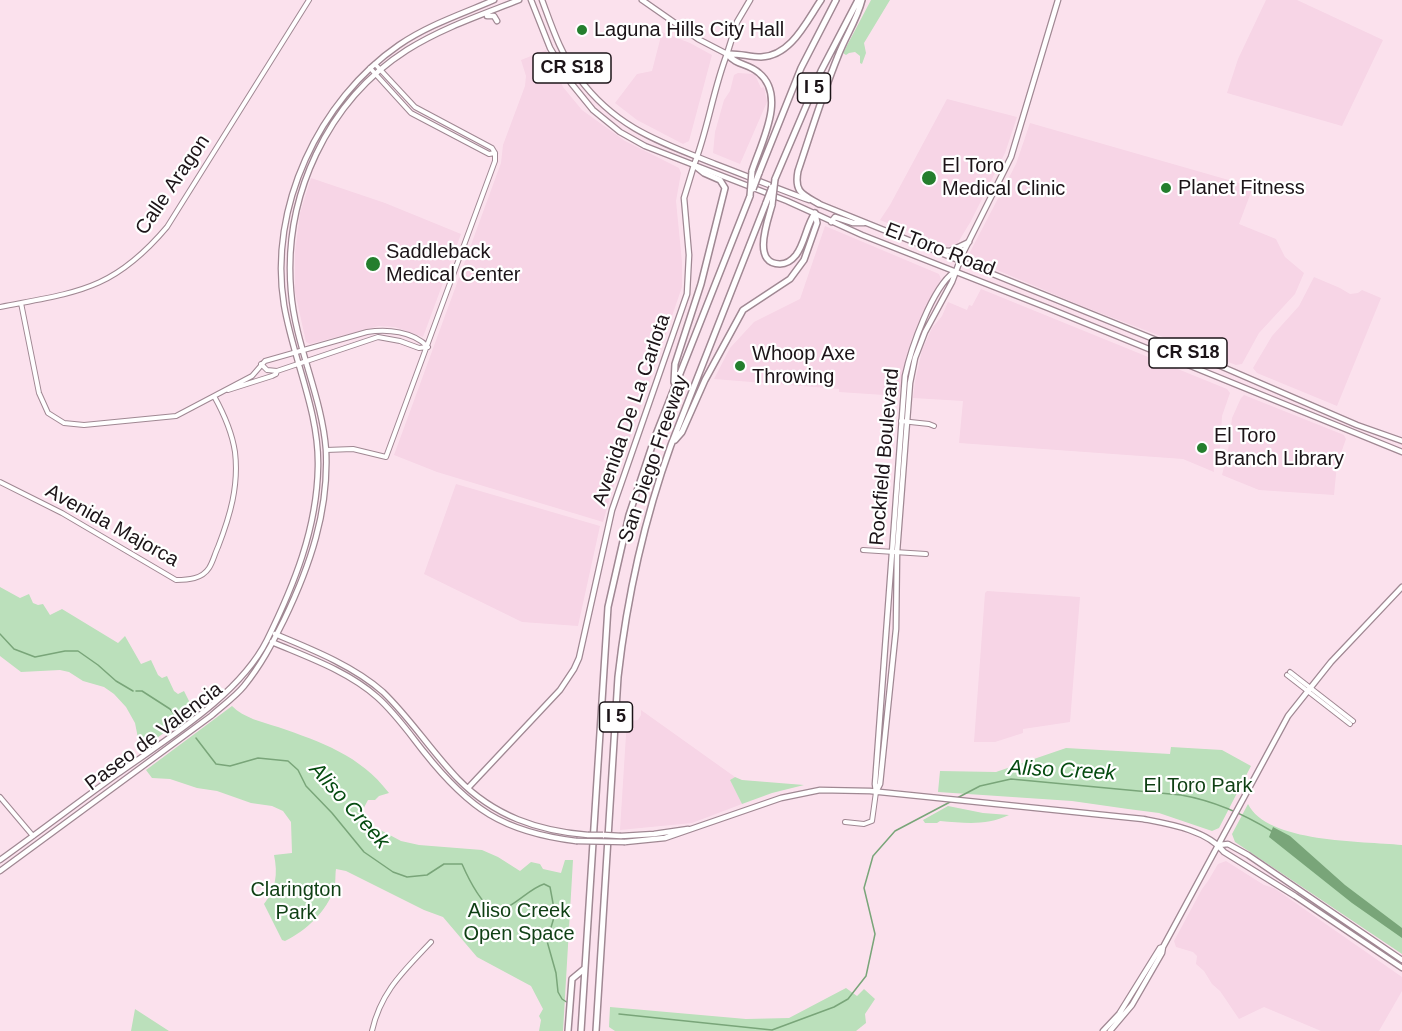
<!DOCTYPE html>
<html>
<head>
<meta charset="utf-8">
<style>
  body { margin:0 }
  canvas { display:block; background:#fbe1ed }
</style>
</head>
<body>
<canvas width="1402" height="1031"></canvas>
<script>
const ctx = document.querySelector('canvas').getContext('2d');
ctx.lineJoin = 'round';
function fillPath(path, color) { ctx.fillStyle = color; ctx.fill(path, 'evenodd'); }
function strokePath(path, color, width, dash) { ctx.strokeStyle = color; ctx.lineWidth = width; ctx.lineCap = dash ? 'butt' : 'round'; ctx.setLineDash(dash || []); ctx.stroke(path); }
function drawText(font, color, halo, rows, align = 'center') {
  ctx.font = font + ' Arial,sans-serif'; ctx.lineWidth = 4.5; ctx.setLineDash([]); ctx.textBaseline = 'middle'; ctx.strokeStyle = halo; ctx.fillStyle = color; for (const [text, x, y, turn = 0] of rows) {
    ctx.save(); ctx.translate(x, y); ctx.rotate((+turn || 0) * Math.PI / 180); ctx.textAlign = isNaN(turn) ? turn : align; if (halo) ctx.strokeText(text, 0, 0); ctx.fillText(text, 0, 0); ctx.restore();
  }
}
fillPath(new Path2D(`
  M1266,0H1297L1383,40L1342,126L1227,93L1238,59Z
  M662,32L690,43L712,55L689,141L683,144L637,120L615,103L637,74L652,71Z
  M546,50L563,87L582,110L625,141L679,168L681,173L676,201L682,262V287L614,484L603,522L437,472L394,455L501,163L503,145L525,86L526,76L521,60Z
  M738,73L754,74L756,77L761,88L764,87L767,102L740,164L713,153L715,132L724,100L730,91L734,75Z
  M947,99L1017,117L1005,153L971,221L957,244L947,247L880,220L890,205Z
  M1030,123L1253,187L1239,224L1276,239L1285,257L1304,273L1295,294L1259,333L1242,364L1236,365L1082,306L971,259L969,254L1016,164Z
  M311,178L385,203L461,234L423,337L395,327L379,326L310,344L306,342L295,292V253L300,213Z
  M825,226L939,274L941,279L912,338L907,354L899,396L839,392V389L714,379L730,348L754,322L800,299Z
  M1314,277L1340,288L1350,294L1358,293L1362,290L1381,298L1337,406L1257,373L1253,368L1272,336L1299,306Z
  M981,289L1227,389L1230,393L1222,416L1220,449L1213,463L1214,472L1183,459L959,443L963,401L913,398L915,382L922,350L932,328L942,316L948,302L967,310L969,305L972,306Z
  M1244,395L1344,435L1346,439L1337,464L1334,495L1259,490L1222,475L1228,451L1232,418L1241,398Z
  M456,484L600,526L578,626L522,622L424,574Z
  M987,591L1080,597L1070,722L1023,729V733L995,742H974L985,593Z
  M641,710L735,777L730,780L742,804L692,823L620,830L627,719L630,721L638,720L641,715Z
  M1226,861L1264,885L1274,888L1402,977V991L1379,1031H1321L1264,1007L1239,1019L1220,991L1212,984L1204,971L1196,964L1197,956L1193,952L1176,947L1174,941L1202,889L1208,881L1218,864Z`), '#f7d5e6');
fillPath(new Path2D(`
  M871,0H890L864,43L866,53L862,64L860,63V56L855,52L849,53L846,55L843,53Z
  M0,587L20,598L29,594L33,603L38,605L43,604L50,615L62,609L118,643L125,636L141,664L151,660L158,675L162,678L167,676L174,691L178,694L184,691L194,711L146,746L139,743L135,723L126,707L114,694L104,687L83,681L69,672L60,670L21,672L0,656Z
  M232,706C244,718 262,722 278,727C321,742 360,755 389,793L379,796L375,800H368L361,813V817L369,824L401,841L419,845L482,850L498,857L520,871L531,862L540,864L543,869L561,873L565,860H573L563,1031H539L541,1020L539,1016L543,1009L531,986L477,957L443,917L424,910L346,871L336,869C335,875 336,883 334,889C327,911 306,931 285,941L282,940L264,904C276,889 278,874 274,855L292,853L291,822L283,811L272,806L251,803L217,791L197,788L170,779L152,778L146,770Z
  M1171,747L1222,750L1251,766L1219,828L1212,831L1159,813L1128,809L1072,801L938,792L940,771L996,772L1066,748L1170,754Z
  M735,777L742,780L804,785L772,793L742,804L730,780Z
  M1248,804C1267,843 1362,841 1402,845V954L1235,842L1232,834Z
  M948,806L983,813L1009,815C986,826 965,823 940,821L937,823H925L923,820Z
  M846,988L857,996L864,989L875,999L865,1014L866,1023L856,1031H615L609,1027L610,1007L746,1019L789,1018Z
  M135,1009L169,1031H131Z`), '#bbe0bb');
fillPath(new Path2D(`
  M1273,827L1290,836L1345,885L1402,928V938L1352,903L1269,837Z`), '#79a579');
strokePath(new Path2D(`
  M0,634L14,649L35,657L65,651H78L98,665L116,681L133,691
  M136,691H142L170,709L178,719
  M196,738L216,764L230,766L258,758L288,761L298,770L306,786L332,813L364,852L393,872L407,877L427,875L444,864H462C469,880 479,900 493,911C513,910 526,890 544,884L550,887L555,914L547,941L556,973L558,992L562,999L568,1003
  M957,798L980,786L1011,779L1181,795C1215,801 1244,814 1273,832
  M619,1014L772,1030L834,1007L848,999L866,976L875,934L864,888L873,856L895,831L950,802`), '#79a579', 1.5);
const tertiary = new Path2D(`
  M375,64L415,107L492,148L495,153
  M370,68L411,113L489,154L495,153
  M21,303L39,393L48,413L64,423L84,425L176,416L252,376L265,361L367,332C387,329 413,331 428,347
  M0,307C77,292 113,291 167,227L309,0
  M261,364L267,370L277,371
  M228,390L272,376L276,374L277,371L378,337L400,341L419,348L427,347
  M901,421L929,424L934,426
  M326,450L353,449L386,457L495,161V153
  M0,482L62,513L176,580C188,580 202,579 209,568C213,562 215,553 218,547C230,516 239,486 235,452C232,432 224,414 214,396
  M863,550L926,554
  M1290,672L1353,721
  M1287,675L1350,724
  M0,797L33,836
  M845,822L864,824L872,821L876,792
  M372,1031C381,991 404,971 431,942`);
const secondary = new Path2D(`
  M642,0L698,39L727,54L737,22L750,0
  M487,16H494L497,21
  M275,634C311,649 354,666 383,692C411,719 431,751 458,779C494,816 538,831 588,835
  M272,642C307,657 348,671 377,697C395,713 409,733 424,752C469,809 503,832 576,841
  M468,788L560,690L574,669L579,658L612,510L687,294L689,255L684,198L694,165
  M876,792L880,784L896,629L897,552L910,383L915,358L925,332L952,282L962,255L1011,157L1058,0
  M876,792L875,784L905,376C911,348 932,288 954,272
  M621,836L654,834L688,829
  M625,842L665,838L781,798L820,790L870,791L1143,819C1169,824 1207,830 1224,852L1295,896L1402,968
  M1219,845L1228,844L1248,855L1402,960
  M0,860C39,832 77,803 116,775C166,739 239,696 267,640C294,585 317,529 318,466C319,411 293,359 284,305C268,208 319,100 399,45C428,25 462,14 494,0
  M0,871L211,716C222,706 235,697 244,686C261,665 272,644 284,620C310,566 329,511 326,450C322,396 295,345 291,291C283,197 327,101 407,50C442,28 481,15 519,0
  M1103,1031L1119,1014L1160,948L1163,947
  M1110,1031L1132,1005L1162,953L1163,947L1288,716L1331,662L1402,587`);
const primary = new Path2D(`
  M531,0L550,48L571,83L593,110L620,132L645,146L787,201L862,235L1048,308L1402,452
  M542,0C552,27 561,55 579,78C616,128 660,142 715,164C747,176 778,189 809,200
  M694,165C708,129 713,90 727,54
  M817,203L1218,365L1357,425L1402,441
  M831,222L835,217L853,223H864
  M935,250L950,251L969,242`);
const motorway = new Path2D(`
  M727,54C737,66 748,63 759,73C787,96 761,143 752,171
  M727,54C739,53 749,57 761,57C791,56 806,22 821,0
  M759,173L801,68L836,0
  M775,179L821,71L858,0
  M819,204C802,194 794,192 798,171C811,132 823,93 838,56C845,37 857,20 862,0
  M772,205C768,220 751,264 780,264C787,264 792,260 796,255C805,243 806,226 815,213
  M674,382L675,364L701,284L725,188L720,180L704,173L694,165
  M675,440L682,432L705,380L743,310L790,279L804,260L817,223L815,213
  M568,1031L572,979L584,969
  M581,1031L608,607L629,515L655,437L750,196
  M596,1031L618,677C627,597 644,520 671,445L766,203`);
strokePath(tertiary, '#a08893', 6);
strokePath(secondary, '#a08893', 7);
strokePath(primary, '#a08893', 7);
strokePath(motorway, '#a08893', 8);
strokePath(tertiary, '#fff', 4);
strokePath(secondary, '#fff', 4.5);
strokePath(primary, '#fff', 4.5);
strokePath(motorway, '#fff', 5);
const secondaryBridge = new Path2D(`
  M588,835H603
  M604,835L621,836
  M576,841L625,842`);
const motorwayBridge = new Path2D(`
  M753,189L759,173
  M750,196L752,171
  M766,203L772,187
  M772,205L775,179`);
strokePath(secondaryBridge, '#a08893', 7, []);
strokePath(motorwayBridge, '#a08893', 8, []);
strokePath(secondaryBridge, '#fff', 4.5);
strokePath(motorwayBridge, '#fff', 5);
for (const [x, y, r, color] of [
  [582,30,6,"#247e2d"],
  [929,178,8,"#247e2d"],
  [1166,188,6,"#247e2d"],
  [373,264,8,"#247e2d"],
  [740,366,6,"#247e2d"],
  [1202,448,6,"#247e2d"]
]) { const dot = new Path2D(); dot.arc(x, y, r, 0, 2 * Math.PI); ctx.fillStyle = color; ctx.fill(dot); strokePath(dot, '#fff', 2); }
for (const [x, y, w] of [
  [572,68,78],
  [814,88,33],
  [1188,353,78],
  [616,717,33]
]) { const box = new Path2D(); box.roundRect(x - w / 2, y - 15, w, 30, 4.5); ctx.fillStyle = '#fff'; ctx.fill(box); strokePath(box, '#1c1418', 1.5); }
drawText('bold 18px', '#1c1418', null, [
  ["CR S18",572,68],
  ["I 5",814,88],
  ["CR S18",1188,353],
  ["I 5",616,717]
]);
drawText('20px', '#1c1418', '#fff', [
  ["Laguna Hills City Hall",594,30],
  ["El Toro",942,166],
  ["Medical Clinic",942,189],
  ["Planet Fitness",1178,188],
  ["Saddleback",386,252],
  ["Medical Center",386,275],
  ["Whoop Axe",752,354],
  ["Throwing",752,377],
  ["El Toro",1214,436],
  ["Branch Library",1214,459]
], 'left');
drawText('20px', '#1c1418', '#fff', [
  ["Calle Aragon",173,185,-56],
  ["El Toro Road",940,250,21],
  ["Avenida De La Carlota",632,410,-71],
  ["Rockfield Boulevard",885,457,-85],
  ["San Diego Freeway",654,459,-71],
  ["Avenida Majorca",112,526,29],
  ["Paseo de Valencia",154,737,-37]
]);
drawText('20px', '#0f3f14', '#fff', [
  ["El Toro Park",1198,786],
  ["Clarington",296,890],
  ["Park",296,913],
  ["Aliso Creek",519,911],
  ["Open Space",519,934]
]);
drawText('italic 21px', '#054b10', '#fff', [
  ["Aliso Creek",1062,771,3],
  ["Aliso Creek",349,806,48]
]);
</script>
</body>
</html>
